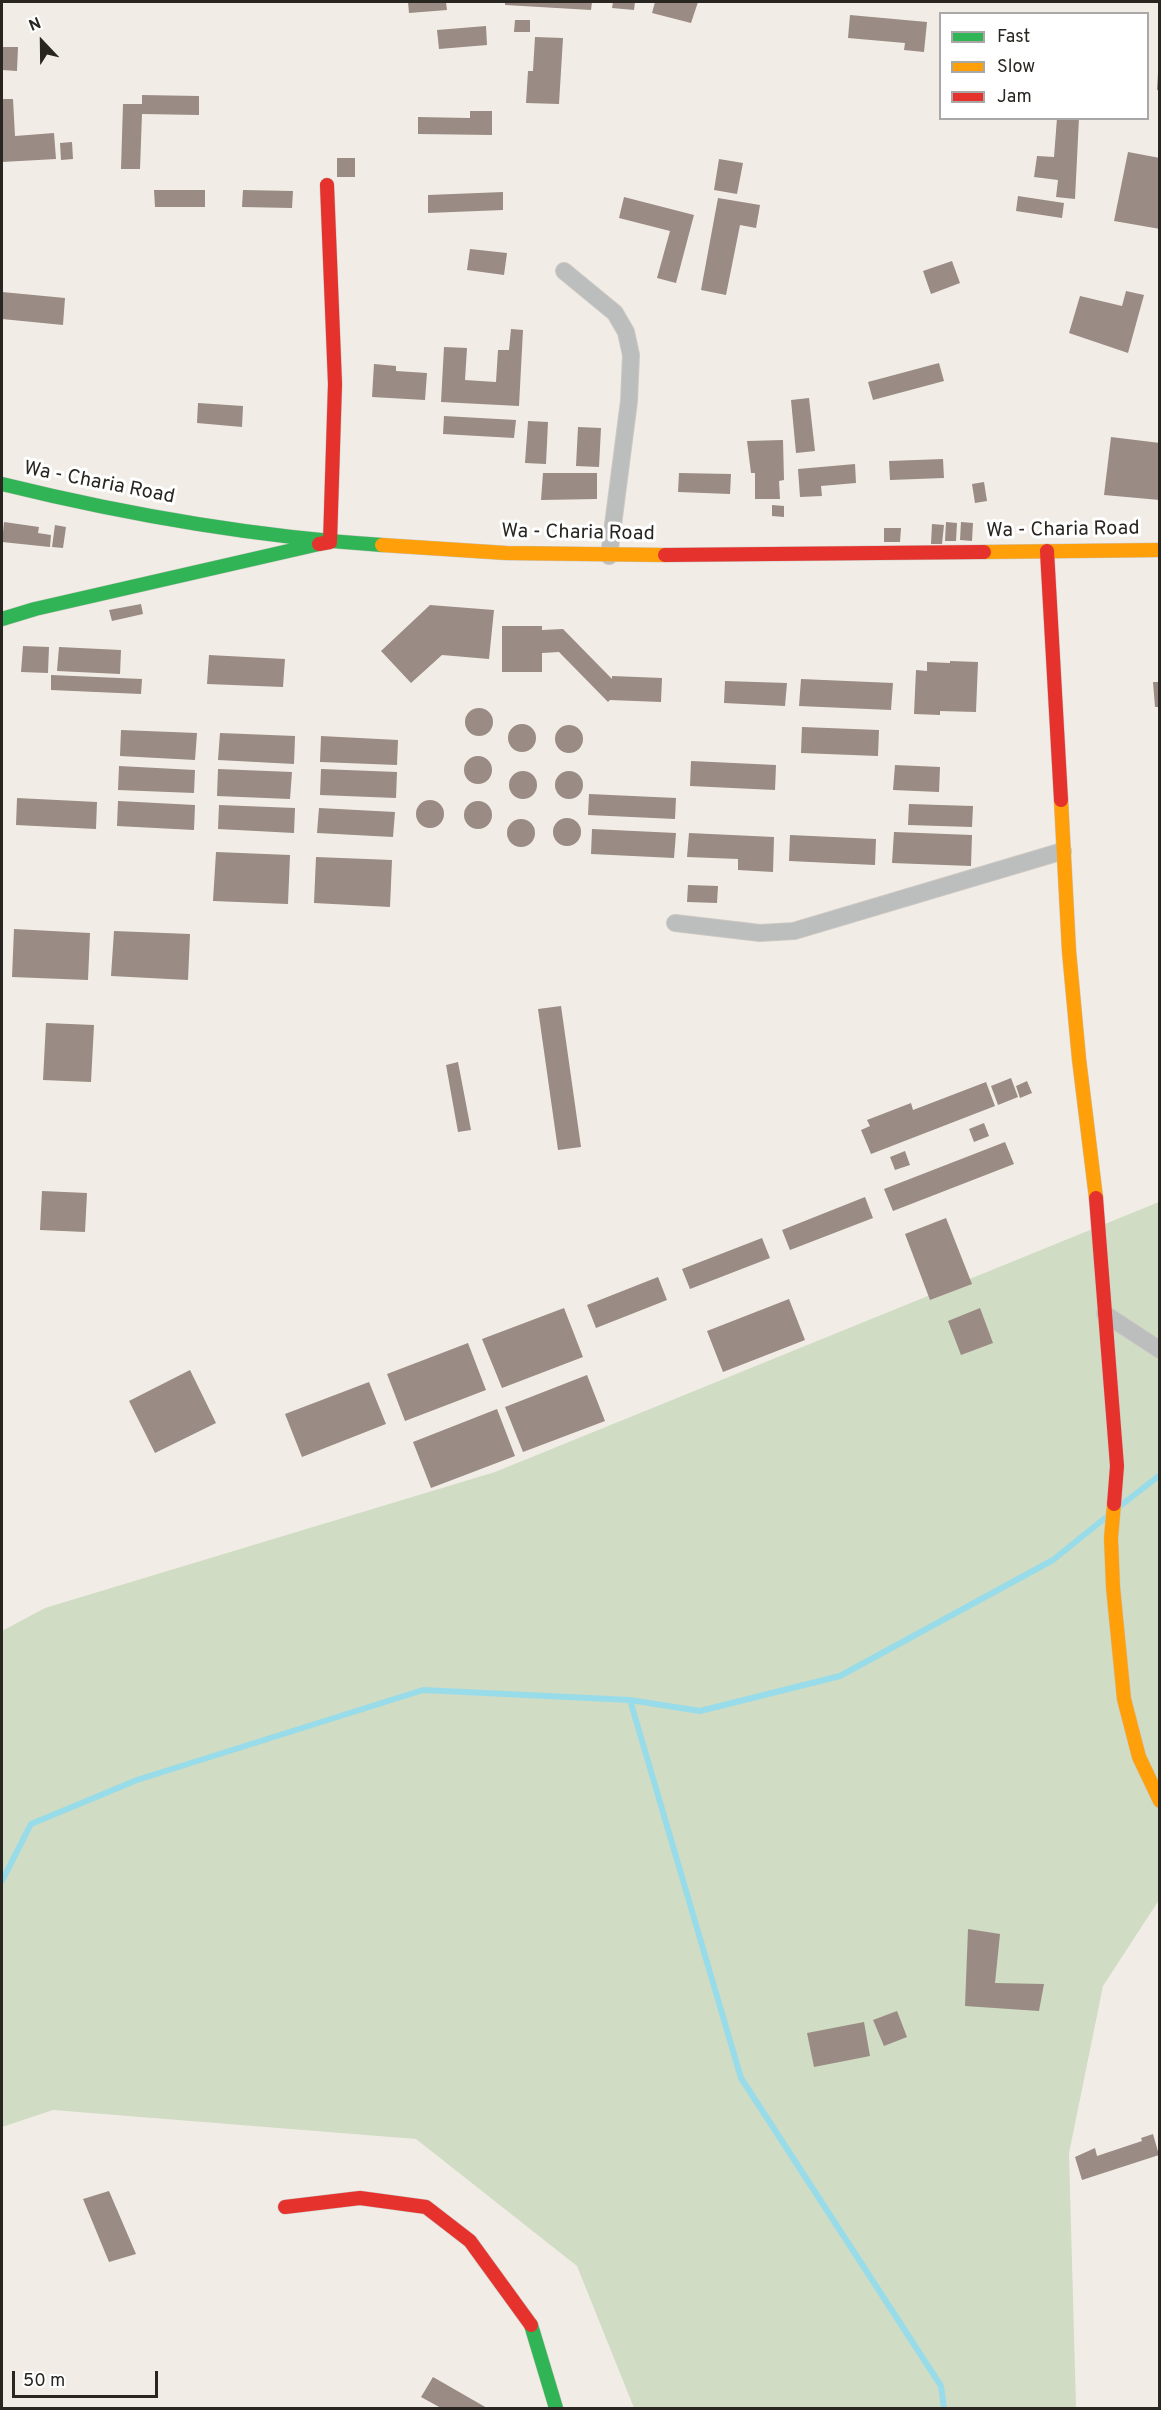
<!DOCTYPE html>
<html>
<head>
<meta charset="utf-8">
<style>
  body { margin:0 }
  #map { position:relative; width:1161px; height:2410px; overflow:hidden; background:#f1ede6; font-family:Overpass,sans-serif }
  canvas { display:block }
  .frame { position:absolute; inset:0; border:3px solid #292621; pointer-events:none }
  .legend { position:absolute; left:939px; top:12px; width:210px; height:108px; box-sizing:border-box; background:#fff; border:2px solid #a9a8a6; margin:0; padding:8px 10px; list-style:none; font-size:18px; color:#292621 }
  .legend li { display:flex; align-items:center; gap:12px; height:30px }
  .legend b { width:30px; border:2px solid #a9a8a6 }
  .north { position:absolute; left:12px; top:12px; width:60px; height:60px; -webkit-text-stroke:4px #fff; paint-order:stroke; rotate:338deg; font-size:16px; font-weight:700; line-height:24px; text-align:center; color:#292621 }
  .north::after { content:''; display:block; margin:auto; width:21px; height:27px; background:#292621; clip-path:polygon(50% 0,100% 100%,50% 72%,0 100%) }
  .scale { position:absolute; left:12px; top:2371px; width:146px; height:27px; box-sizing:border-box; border:3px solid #292621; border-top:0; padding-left:8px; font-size:18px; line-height:21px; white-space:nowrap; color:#292621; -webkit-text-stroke:4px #fff; paint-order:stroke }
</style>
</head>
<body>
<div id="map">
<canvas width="1161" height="2410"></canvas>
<div class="frame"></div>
<ul class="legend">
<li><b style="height:8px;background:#30b455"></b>Fast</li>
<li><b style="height:8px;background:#ff9f0a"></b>Slow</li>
<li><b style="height:8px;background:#e5322d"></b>Jam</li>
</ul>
<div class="north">N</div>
<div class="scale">50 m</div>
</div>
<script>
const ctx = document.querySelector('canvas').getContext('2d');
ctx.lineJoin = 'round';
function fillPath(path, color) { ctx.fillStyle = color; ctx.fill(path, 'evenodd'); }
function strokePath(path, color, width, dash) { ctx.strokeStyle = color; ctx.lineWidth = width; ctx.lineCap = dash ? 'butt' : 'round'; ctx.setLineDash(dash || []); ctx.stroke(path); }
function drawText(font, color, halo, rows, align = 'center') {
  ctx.font = font + ' Overpass,sans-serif'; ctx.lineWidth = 6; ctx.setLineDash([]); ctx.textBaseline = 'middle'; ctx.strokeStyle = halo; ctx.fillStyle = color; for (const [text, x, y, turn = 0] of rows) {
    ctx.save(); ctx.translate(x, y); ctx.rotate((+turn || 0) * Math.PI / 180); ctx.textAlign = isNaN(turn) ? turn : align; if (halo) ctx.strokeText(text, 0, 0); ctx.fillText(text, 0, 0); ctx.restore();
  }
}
fillPath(new Path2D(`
  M1159,1202V1900L1103,1986L1069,2153L1076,2408H634L577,2266L416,2139L53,2110L2,2127V1631L45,1608L495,1472Z`), '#d0dcc3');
strokePath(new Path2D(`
  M1120,1506L1160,1475
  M630,1700L741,2078L941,2386L944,2408
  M2,1881L31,1824L137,1780L423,1690L630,1700L700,1711L840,1676L1053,1560L1105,1518`), '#98dcea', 6);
fillPath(new Path2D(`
  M408,2H446L447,10L409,13Z
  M505,2H592L591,10L505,5Z
  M613,2H635L634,10L612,8Z
  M655,2H698L691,23L652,13Z
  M850,15L927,22L924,52L904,50L905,43L848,38Z
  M515,20H530V32H514Z
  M486,26L487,45L439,49L437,30Z
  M535,37L563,38L559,104L526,103L528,71H533Z
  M2,47H18L17,71L2,70Z
  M1158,73H1160V90H1157Z
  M142,95L199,96V115L142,114L140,169H121L123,104H142Z
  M2,99H13L15,136L54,133L56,159L2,162Z
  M470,111H492V135L418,134V117L470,118Z
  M1057,118H1079L1075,199L1056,197L1058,180L1034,177L1037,156L1054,157Z
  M72,142L73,159L61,160L60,143Z
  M1128,152L1160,158V229L1114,221Z
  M337,158H355V177H337Z
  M719,159L743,163L737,194L714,190Z
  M154,190H205V207H155Z
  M243,190L293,191L292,208L242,207Z
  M503,192V210L428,213V195Z
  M1018,196L1064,203L1062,218L1016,211Z
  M624,197L694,215L676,283L657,278L670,231L619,218Z
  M718,198L760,205L756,228L740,225L726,295L701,290Z
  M470,249L507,253L504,275L467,270Z
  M952,261L960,283L931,294L923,271Z
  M1126,291L1144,295L1128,353L1069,333L1080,296L1122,306Z
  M2,292L65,298L63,325L2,319Z
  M511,329L523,330L519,406L441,402L444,347L467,348L465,380L496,382L498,350H509Z
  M939,363L944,381L873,400L868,382Z
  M374,364L396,366V371L427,373L425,400L372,397Z
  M809,398L815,451L796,453L791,400Z
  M198,403L243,406L242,427L197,423Z
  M444,416L516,420L514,438L443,434Z
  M528,421L548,422L546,464L525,463Z
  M578,427L601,428L599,467L576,466Z
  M1111,437L1160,443V500L1104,495Z
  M783,440L784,480L779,481L780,499H755V473H751L747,441Z
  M943,459L944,478L890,480L889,461Z
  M855,464L856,483L821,486L822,496L800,497L798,469Z
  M543,473H597V499L541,500Z
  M679,473L731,474L730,494L678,492Z
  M984,482L987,501L975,503L972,484Z
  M772,505L784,506V517L772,516Z
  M4,522L39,527L38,533L51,535L50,547L2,542Z
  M946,522L957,523L956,541H945Z
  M961,522L973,523L972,541L960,540Z
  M932,524L944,525L942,544H931Z
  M55,525L66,527L63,548L52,547Z
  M884,528H901L900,542H884Z
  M141,604L143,614L112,621L109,610Z
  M430,605L494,610L489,659L442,655L411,683L381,651Z
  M502,626H542V630L563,629L612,679V676L662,678L661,702L610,700L608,702L559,652L542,653V672H502Z
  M23,646L49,647L48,673L21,672Z
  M59,647L121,650L120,674L57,671Z
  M209,655L285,659L283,687L207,684Z
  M950,661L978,662L976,712L940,711V715L914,714L916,670L927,671V662L950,663Z
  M51,675L142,679L141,694L51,690Z
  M801,679L893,683L891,710L799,706Z
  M725,681L787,683L785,706L724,703Z
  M1153,682H1160V707H1155Z
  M465 722a14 14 0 1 1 28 0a14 14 0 1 1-28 0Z
  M508 738a14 14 0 1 1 28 0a14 14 0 1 1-28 0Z
  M555 739a14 14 0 1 1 28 0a14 14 0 1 1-28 0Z
  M802,727L879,730L878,756L801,753Z
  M121,730L197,733L195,760L120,756Z
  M220,733L295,736L294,764L218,760Z
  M321,736L398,740L397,765L320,762Z
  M464 770a14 14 0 1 1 28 0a14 14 0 1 1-28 0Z
  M691,761L776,765L775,790L690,786Z
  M895,765L940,767L939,792L893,790Z
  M119,766L195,770L194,793L118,790Z
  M218,769L292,772L290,799L217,796Z
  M321,769L397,772L396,798L320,795Z
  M509 785a14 14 0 1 1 28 0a14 14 0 1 1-28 0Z
  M555 785a14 14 0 1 1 28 0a14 14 0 1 1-28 0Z
  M589,794L676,798L675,819L588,815Z
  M17,798L97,802L96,829L16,825Z
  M416 814a14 14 0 1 1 28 0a14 14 0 1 1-28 0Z
  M118,801L195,805L194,830L117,826Z
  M464 815a14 14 0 1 1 28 0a14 14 0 1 1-28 0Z
  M909,804L973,806L972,827L908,825Z
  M219,805L295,808L294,833L218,829Z
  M319,808L395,812L393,837L317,833Z
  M553 832a14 14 0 1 1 28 0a14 14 0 1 1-28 0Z
  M507 833a14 14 0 1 1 28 0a14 14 0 1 1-28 0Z
  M592,829L676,833L674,858L591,854Z
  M894,832L972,835L971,866L892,863Z
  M689,833L774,837L773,872L738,870V859L687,857Z
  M790,835L876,839L875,865L789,861Z
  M216,852L290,855L288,904L213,901Z
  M316,857L392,860L390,907L314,903Z
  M688,885L718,886L717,903L687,902Z
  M14,929L90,933L88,980L12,977Z
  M114,931L190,934L188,980L111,976Z
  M561,1006L581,1147L558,1150L538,1009Z
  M46,1023L94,1025L91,1082L43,1080Z
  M458,1062L471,1130L458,1132L446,1065Z
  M1011,1078L1018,1097L998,1105L991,1086Z
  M1027,1081L1032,1093L1020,1098L1016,1086Z
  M986,1082L995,1106L871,1154L861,1130L870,1126L867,1120L911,1103L913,1110Z
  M984,1123L989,1136L974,1142L969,1129Z
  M1005,1142L1014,1164L893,1211L884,1189Z
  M905,1151L910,1165L895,1170L890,1157Z
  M42,1191L87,1193L85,1232L40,1230Z
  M865,1197L873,1218L790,1250L782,1230Z
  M946,1218L972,1284L930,1300L905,1234Z
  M762,1238L770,1258L690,1289L682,1269Z
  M658,1277L667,1300L596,1328L587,1305Z
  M789,1299L805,1340L723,1372L707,1331Z
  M564,1308L583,1357L502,1388L482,1339Z
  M980,1308L993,1343L961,1355L948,1321Z
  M468,1343L486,1390L405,1421L387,1374Z
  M190,1370L216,1423L155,1453L129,1401Z
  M587,1375L605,1421L523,1452L505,1407Z
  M369,1382L386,1424L302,1457L285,1414Z
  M497,1409L515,1456L431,1488L413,1442Z
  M968,1929L1000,1934L995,1983L1044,1984L1039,2011L965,2006Z
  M897,2011L907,2037L884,2046L873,2020Z
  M864,2022L870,2056L814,2067L807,2033Z
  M1153,2134L1159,2155L1082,2180L1075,2157L1095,2148L1097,2156L1142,2141L1141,2138Z
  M109,2191L136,2254L109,2262L83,2199Z
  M433,2377L487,2408H441L421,2397Z`), '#9a8b84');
const street = new Path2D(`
  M564,271L615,313L626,332L631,355L629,401L609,556
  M675,923L760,933L794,931L1063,851
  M1105,1314L1160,1350`);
const fast = new Path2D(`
  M2,484C124,514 257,537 382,545
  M2,619L35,609L319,544
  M531,2325L556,2408`);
const slow = new Path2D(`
  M382,545L506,553L665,555
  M984,552L1160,550
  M1061,800L1069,951L1079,1059L1096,1198
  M1114,1504L1111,1538L1113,1587L1124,1699L1139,1757L1160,1801`);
const jam = new Path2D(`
  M319,544L330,542L335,384L327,185
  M1047,551L1061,800
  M665,555L984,552
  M1096,1198L1117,1466L1114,1504
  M285,2207L360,2198L426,2207L470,2241L531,2325`);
strokePath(street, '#ccc8c3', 18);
strokePath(fast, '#ccc8c3', 15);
strokePath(slow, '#ccc8c3', 15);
strokePath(jam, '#ccc8c3', 15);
strokePath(street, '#bcbdbd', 16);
strokePath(fast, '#30b455', 14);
strokePath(slow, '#ff9f0a', 14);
strokePath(jam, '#e5322d', 14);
drawText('20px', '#292621', '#fff', [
  ["Wa - Charia Road",99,484,11],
  ["Wa - Charia Road",1063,531,-1],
  ["Wa - Charia Road",578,534,1]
]);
</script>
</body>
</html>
